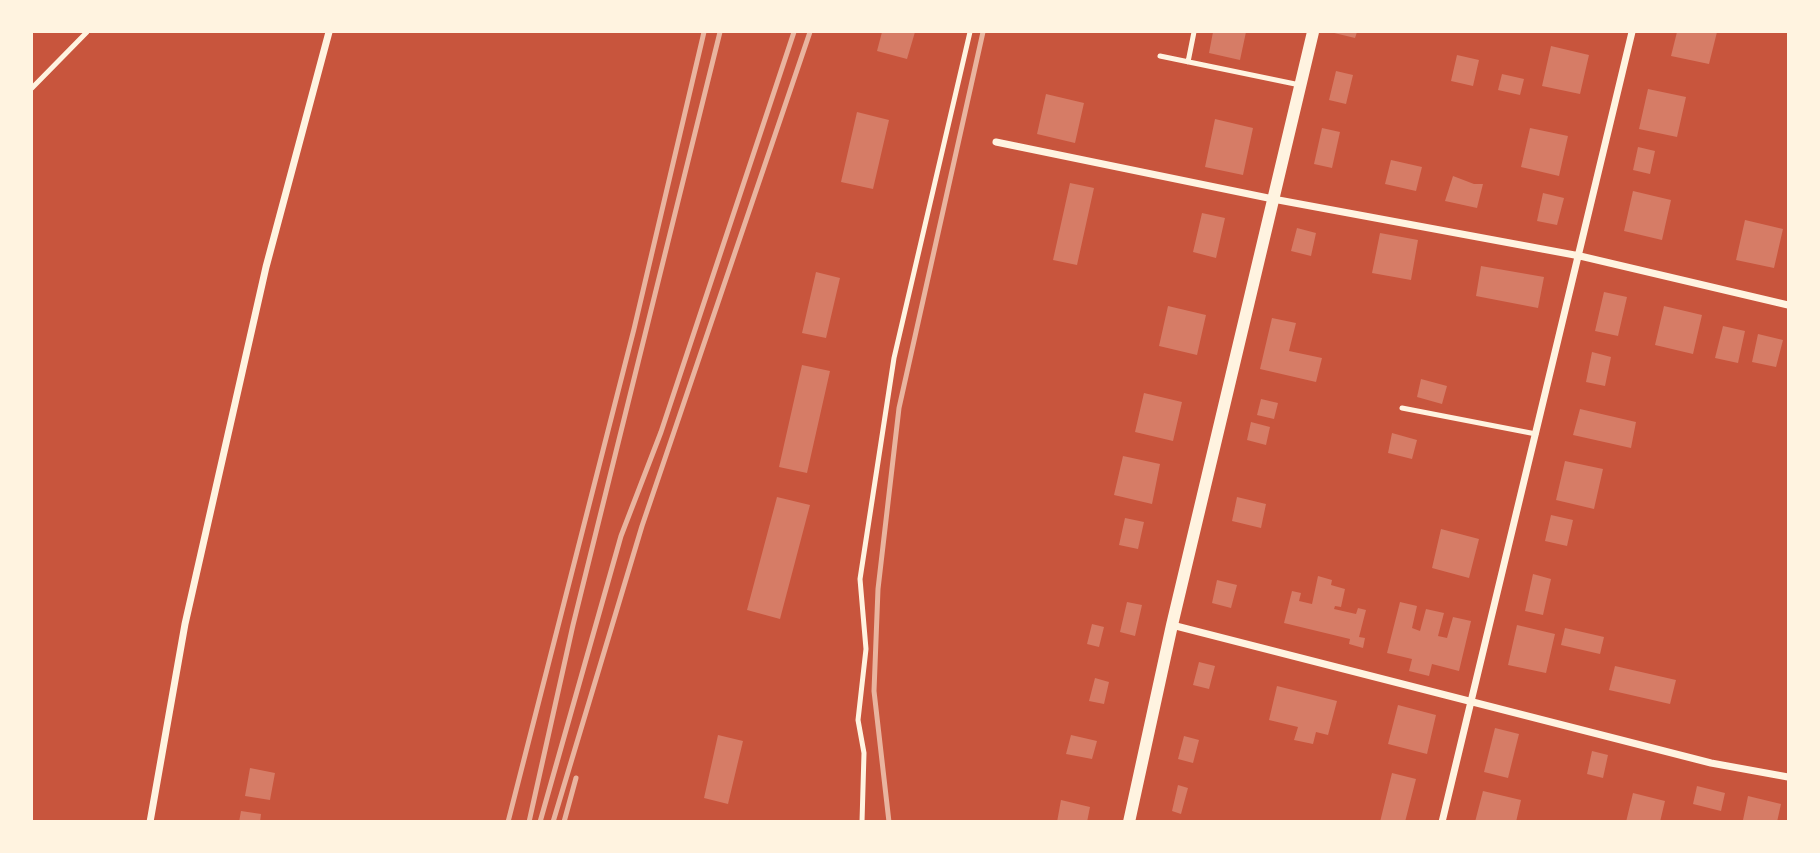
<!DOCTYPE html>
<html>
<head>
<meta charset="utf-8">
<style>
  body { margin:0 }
  #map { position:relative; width:1820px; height:853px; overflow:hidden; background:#c8553d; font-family:"Alegreya Sans",sans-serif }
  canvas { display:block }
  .frame { position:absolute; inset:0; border:33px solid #fff3e0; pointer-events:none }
</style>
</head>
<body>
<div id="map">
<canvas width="1820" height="853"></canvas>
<div class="frame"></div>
</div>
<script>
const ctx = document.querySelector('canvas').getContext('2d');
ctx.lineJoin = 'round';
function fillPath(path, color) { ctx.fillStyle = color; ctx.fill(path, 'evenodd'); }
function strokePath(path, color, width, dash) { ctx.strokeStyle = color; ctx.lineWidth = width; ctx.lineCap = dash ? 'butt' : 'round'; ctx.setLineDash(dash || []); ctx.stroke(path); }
fillPath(new Path2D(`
  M882,32H915L907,59L877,51Z
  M1213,32H1246L1240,60L1209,53Z
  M1330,32H1357L1355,38Z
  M1677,32H1717L1709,64L1671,56Z
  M1551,46L1589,55L1580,94L1542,86Z
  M1457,55L1479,60L1473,86L1451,81Z
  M1336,71L1353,75L1346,104L1329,100Z
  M1502,74L1524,79L1520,95L1498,90Z
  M1648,89L1686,97L1677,137L1639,129Z
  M1046,94L1084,103L1075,143L1037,134Z
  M857,112L889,120L873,189L841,182Z
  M1215,119L1253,128L1243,175L1205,167Z
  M1322,128L1340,132L1332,168L1314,164Z
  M1530,128L1568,136L1559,176L1521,167Z
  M1638,147L1655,151L1650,174L1633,170Z
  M1391,160L1422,167L1416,191L1385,184Z
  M1453,176L1474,184H1483L1477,208L1445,201Z
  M1070,183L1094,188L1077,265L1053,260Z
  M1633,191L1671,200L1662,240L1624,231Z
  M1543,193L1564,198L1557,225L1537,221Z
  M1202,213L1225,218L1216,258L1193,252Z
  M1745,220L1783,229L1774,268L1736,260Z
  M1297,228L1316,233L1311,256L1291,251Z
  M1380,233L1418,240L1411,280L1372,273Z
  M1481,266L1544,277L1538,308L1476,296Z
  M816,272L840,278L826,338L802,333Z
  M1604,292L1627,297L1618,336L1595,331Z
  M1168,306L1206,315L1197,355L1159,346Z
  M1664,306L1702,315L1693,354L1655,345Z
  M1272,318L1296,323L1289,351L1322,358L1316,382L1260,369Z
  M1723,326L1745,331L1738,363L1715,358Z
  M1758,334L1783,340L1776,367L1752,362Z
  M1592,352L1611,357L1605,386L1586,382Z
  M802,365L830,371L807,473L779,467Z
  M1421,379L1447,386L1442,404L1417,397Z
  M1144,393L1182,402L1173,441L1135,432Z
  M1261,399L1278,403L1274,419L1257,415Z
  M1580,409L1636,422L1631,448L1573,435Z
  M1251,422L1270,427L1266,445L1247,440Z
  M1392,433L1417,440L1412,459L1388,453Z
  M1123,456L1160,464L1152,504L1114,495Z
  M1565,461L1603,469L1594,509L1556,500Z
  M777,497L810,505L780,619L747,610Z
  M1237,497L1266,504L1261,528L1232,521Z
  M1551,515L1573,520L1567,546L1545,541Z
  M1125,518L1144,522L1138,549L1119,545Z
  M1441,529L1479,539L1469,578L1432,568Z
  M1533,574L1551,579L1543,615L1525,611Z
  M1318,576L1332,580L1331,585L1345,589L1341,607L1335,606L1334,609L1356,614L1358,608L1366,610L1359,637L1365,638L1363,648L1349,644L1350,639L1284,623L1292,591L1301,593L1299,601L1312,604Z
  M1217,580L1237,585L1231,608L1212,603Z
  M1127,602L1142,605L1135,636L1120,632Z
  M1400,602L1417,606L1412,628L1420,631L1426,609L1444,613L1438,636L1447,638L1453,617L1471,621L1459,671L1432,664L1429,676L1409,671L1412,659L1387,653Z
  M1092,624L1104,627L1099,647L1087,644Z
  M1517,625L1555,634L1546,673L1508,665Z
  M1565,628L1604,637L1600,654L1561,645Z
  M1199,662L1215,666L1209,689L1193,685Z
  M1615,666L1676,680L1670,704L1609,690Z
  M1095,678L1109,682L1104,704L1089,701Z
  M1277,686L1337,701L1328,735L1316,732L1313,744L1294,740L1298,727L1269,720Z
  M1398,705L1436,715L1427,754L1388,744Z
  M1495,728L1519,734L1508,778L1484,772Z
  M718,735L743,741L728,804L704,798Z
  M1071,735L1097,741L1092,759L1066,754Z
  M1184,736L1199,740L1193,763L1178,759Z
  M1592,751L1608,755L1603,778L1587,774Z
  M250,768L275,773L270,800L245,796Z
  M1392,773L1416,779L1405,822H1380Z
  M1178,785L1188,788L1181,814L1172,811Z
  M1697,786L1725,793L1721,811L1693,804Z
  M1483,791L1521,800L1516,822H1475Z
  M1633,793L1665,801L1660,822H1626Z
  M1748,796L1781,804L1777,822L1743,820Z
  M1061,800L1090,807L1087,822H1057Z
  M241,811L261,814L260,822H239Z`), '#d67c66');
strokePath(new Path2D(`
  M1160,56L1300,85
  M1188,62L1194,32
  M32,88L87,32
  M1402,408L1536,434
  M862,822L864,753L858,720L866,649L860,579L894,358L970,32`), '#fff3e0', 5);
strokePath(new Path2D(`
  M996,142L1273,199L1580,256L1788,305
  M1172,625L1711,763L1788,777
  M150,822L185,624L266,267L329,32
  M1442,822L1632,32`), '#fff3e0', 7);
strokePath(new Path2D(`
  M1129,822L1172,625L1313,32`), '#fff3e0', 12);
strokePath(new Path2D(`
  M508,822L634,329L704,32
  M529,822L573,625L720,32
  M540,822L621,536L661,432L794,32
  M553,822L642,526L810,32
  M564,822L576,778
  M889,822L874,691L878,589L899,408L983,32`), '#e9b49f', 5);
</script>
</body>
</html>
